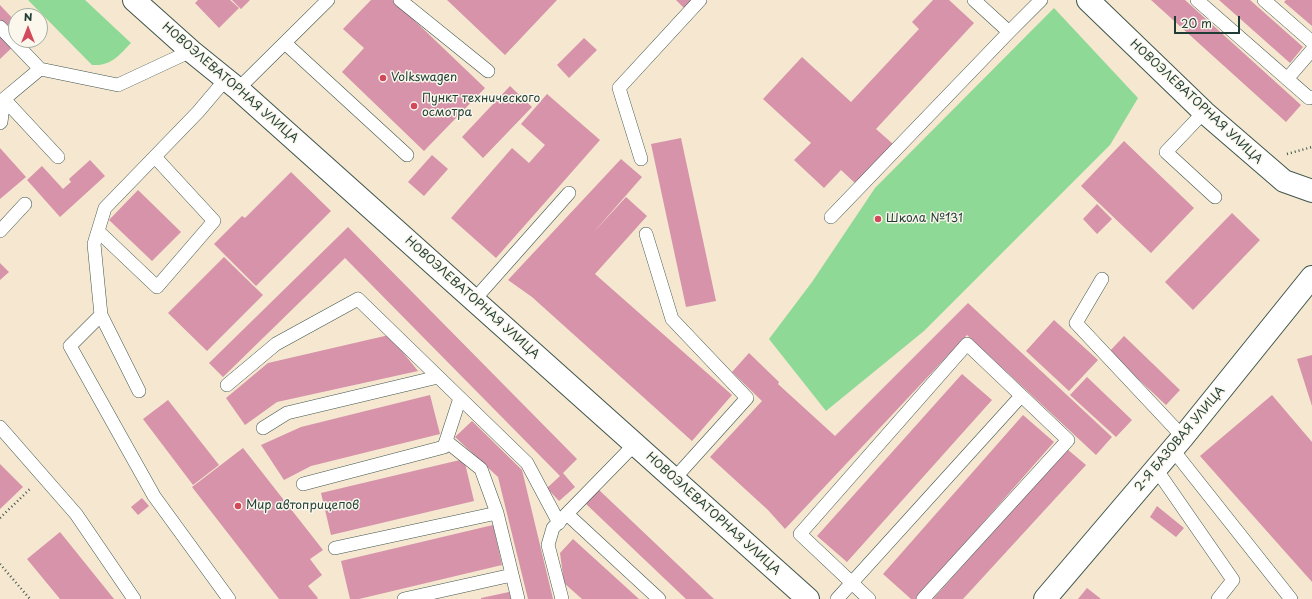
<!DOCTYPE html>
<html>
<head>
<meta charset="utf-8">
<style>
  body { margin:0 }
  #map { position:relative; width:1312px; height:599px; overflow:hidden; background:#f5e7d0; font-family:"Playpen Sans",sans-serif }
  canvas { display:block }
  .north { position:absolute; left:8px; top:8px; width:40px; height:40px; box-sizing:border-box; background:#fbf7ec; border:1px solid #a3ada2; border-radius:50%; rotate:0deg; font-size:11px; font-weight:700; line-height:16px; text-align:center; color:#1f3d34 }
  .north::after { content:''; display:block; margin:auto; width:14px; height:18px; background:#d1495b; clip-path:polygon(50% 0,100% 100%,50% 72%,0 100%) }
  .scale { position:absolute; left:1174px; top:16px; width:66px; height:18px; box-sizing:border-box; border:2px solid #1f3d34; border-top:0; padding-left:5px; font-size:12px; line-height:14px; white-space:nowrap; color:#1f3d34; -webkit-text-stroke:3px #fbf7ec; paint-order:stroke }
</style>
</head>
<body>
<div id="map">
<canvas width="1312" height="599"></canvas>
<div class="north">N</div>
<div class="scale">20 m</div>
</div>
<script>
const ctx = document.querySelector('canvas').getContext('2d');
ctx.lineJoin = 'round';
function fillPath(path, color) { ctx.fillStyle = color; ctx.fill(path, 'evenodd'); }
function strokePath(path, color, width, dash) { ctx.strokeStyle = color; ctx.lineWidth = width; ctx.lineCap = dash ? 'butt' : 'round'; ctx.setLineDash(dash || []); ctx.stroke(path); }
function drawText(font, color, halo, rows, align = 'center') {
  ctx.font = font + ' "Playpen Sans",sans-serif'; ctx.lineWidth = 3; ctx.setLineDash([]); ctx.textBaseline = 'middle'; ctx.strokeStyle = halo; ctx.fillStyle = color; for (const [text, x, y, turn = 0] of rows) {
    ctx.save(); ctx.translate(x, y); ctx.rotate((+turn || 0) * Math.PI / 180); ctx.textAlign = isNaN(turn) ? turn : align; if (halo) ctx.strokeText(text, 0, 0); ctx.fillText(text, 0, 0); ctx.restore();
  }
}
fillPath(new Path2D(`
  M28,0H85L131,43C118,56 112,66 92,65Z
  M1054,8L1138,98L1110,145L924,331L826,411L769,339L812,282L875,188Z`), '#8ed996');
fillPath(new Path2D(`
  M198,0H230L239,8L219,28L195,3Z
  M232,0H250L241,9Z
  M371,0H393L485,88L424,151L342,72L364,48L343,29Z
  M447,0H557L505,55Z
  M676,0H694L685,9Z
  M933,0H949L974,23L876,129L893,144L856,184L841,170L824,188L794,160L811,143L763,99L802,57L851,102L919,29L912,22Z
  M1151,0H1185L1301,105L1286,122Z
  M1219,0H1250L1303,47L1290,63Z
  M1286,0H1312V26L1284,2Z
  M0,5L16,22V40H20L0,59Z
  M584,38L597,50L569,78L557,65Z
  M510,86L532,107L483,158L462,137Z
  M547,94L600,140L496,258L451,218L512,148L529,163L545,145L521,124Z
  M681,138L716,301L686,307L651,144Z
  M1124,141L1194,208L1151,253L1081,186Z
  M0,148L26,177L0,199Z
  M432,155L448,169L424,196L408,182Z
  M621,159L642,177L593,233L626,197L647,216L595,274L732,395L692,441L532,297L508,280Z
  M90,160L105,176L60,217L27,180L42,166L63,189L71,182L69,179Z
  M291,172L331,211L256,286L214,244L242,216L245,218Z
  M138,190L181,232L152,261L109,220Z
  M1097,204L1112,219L1097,234L1083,219Z
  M1232,213L1260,240L1193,310L1165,282Z
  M348,227L577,459L563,473L575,487L559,501L547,488L560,476L345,258L223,377L209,363Z
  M224,257L263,295L207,351L168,313Z
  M0,263L9,272L0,280Z
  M968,303L1112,437L1096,455L967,335L785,529L768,510L710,457L762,401L732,372L749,353L779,382L778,384L835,436Z
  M1054,320L1098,360L1069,391L1026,351Z
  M389,335L418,371L277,402L245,425L226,398L268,363Z
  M1124,336L1180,390L1166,405L1109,352Z
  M1312,355V406L1297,359Z
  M962,374L992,400L847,562L817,536Z
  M1087,377L1132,420L1116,437L1070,395Z
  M430,395L440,434L311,466L284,480L261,445L301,427Z
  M1272,395L1312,442V582L1200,456Z
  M168,400L219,465L193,485L143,419Z
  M1023,415L1054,442L916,599H911L883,574Z
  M472,421L522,470L553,599H528L498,477L455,437Z
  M243,448L323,550L310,559L322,575L308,586L318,598L317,599H279L192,487Z
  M1067,449L1086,465L963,599H933Z
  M464,459L474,501L331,535L321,493Z
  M0,464L23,487L0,509Z
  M598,489L714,599H686L585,503Z
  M142,498L149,506L138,515L131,507Z
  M1157,506L1184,528L1176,537L1150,517Z
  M493,525L502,565L359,599H350L341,561Z
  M60,532L114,599H60L27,559Z
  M573,539L639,599H582L564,583L560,553Z
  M1087,588L1101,599H1078Z
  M509,592L511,599H481V598Z`), '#d693a9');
const service = new Path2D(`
  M400,0L488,71
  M974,0L1009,32
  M1197,0L1309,98L1312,97
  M1264,0L1312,42
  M0,27L40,69L118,85L191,51
  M285,43L407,155
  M226,79L198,112L105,208L94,244L101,315L70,346L154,496L229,599
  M1287,79L1312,50
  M238,89L328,0
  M4,99L58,157
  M1204,112L1166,152L1215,197
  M0,123L1,122L4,99L40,69
  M641,159L619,88L700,0
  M831,217L1009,32L1041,0
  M0,231L25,204
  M98,231L157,287L214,221L155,157
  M646,234L672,319L747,398L674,479
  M1102,279L1076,323L1183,437
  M474,300L569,193
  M101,315L139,391
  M227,385L276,344L358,299L527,463L559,523
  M0,427L76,514L134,599
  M263,428L287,413L438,377
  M446,441L481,469L497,513L518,599
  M1173,450L1291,599
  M1156,469L1233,580L1218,599
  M303,484L444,447L460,398
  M567,514L659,599
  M335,548L497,513
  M404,599L512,575
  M562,599L548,545L553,528L635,444
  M837,599L1021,396
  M869,599L800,534L967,344L1068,440L923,599`);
const minor = new Path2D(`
  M134,0L191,51L238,89L808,599
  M1088,0L1204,112L1284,181L1312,191
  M1045,599L1183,437L1312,277`);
strokePath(service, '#3f564b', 14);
strokePath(minor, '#3f564b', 24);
strokePath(new Path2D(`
  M1287,154L1312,147
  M0,518L31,488
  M0,564L30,599`), '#3f564b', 2.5, [1, 3]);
strokePath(service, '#fff', 13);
strokePath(minor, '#fff', 22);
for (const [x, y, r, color] of [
  [383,78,4,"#d1495b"],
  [414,106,4,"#d1495b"],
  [878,219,4,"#d1495b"],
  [238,506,4,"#d1495b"]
]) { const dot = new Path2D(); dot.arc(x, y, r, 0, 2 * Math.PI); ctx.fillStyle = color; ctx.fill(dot); strokePath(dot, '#fbf7ec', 1.5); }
drawText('12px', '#1f3d34', '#fbf7ec', [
  ["Volkswagen",391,78],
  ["Пункт технического",422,99],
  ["осмотра",422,113],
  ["Школа №131",886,219],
  ["Мир автоприцепов",246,506]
], 'left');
drawText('12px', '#1f3d34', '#fbf7ec', [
  ["НОВОЭЛЕВАТОРНАЯ УЛИЦА",230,83,41],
  ["НОВОЭЛЕВАТОРНАЯ УЛИЦА",1196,102,43],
  ["НОВОЭЛЕВАТОРНАЯ УЛИЦА",472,298,42],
  ["2-Я БАЗОВАЯ УЛИЦА",1180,439,-50],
  ["НОВОЭЛЕВАТОРНАЯ УЛИЦА",713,514,42]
]);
</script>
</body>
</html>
